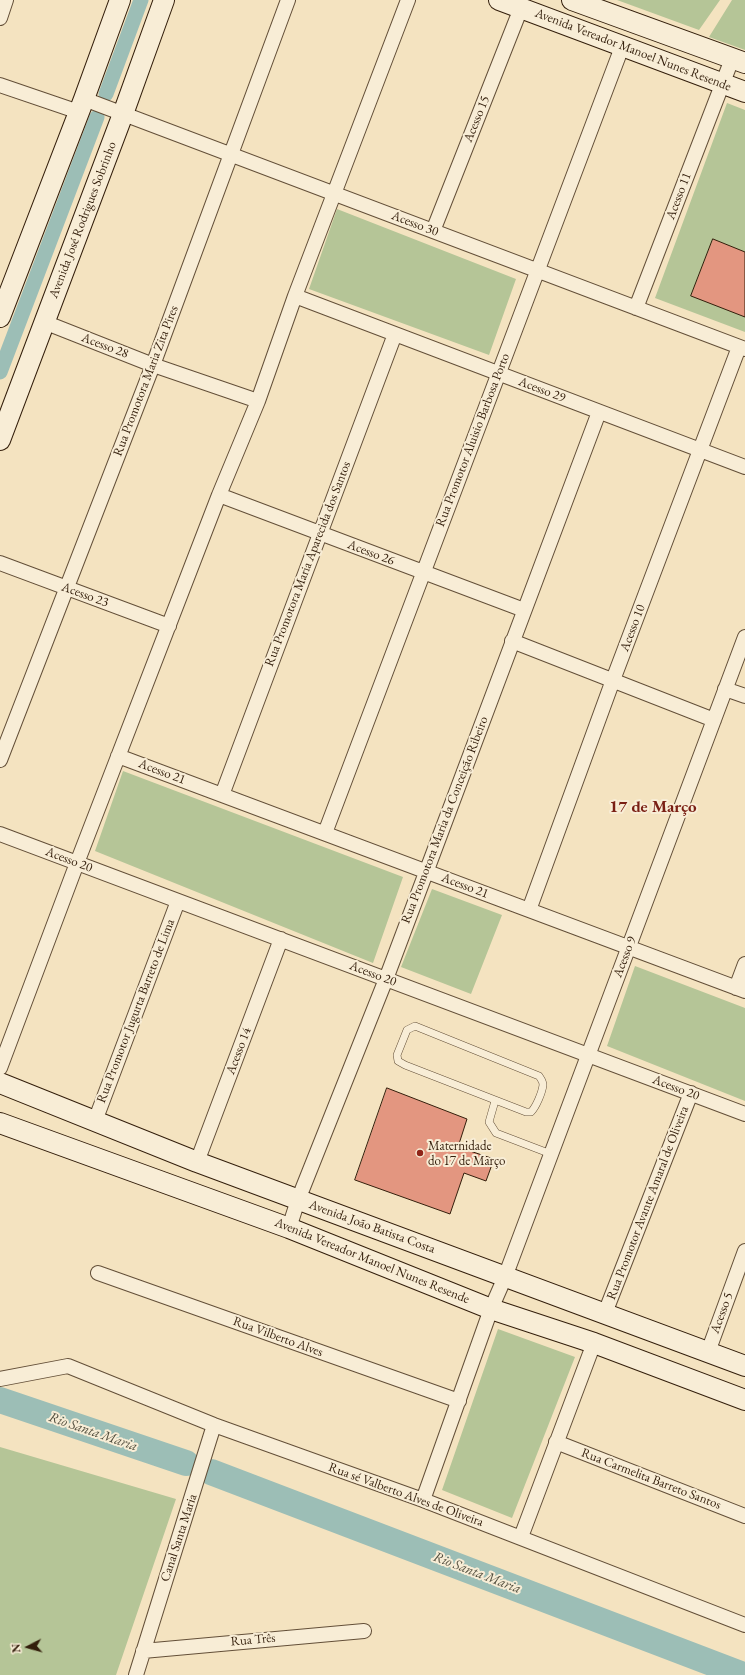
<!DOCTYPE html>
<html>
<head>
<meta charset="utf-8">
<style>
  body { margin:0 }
  #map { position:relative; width:745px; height:1675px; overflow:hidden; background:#f4e3c0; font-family:"EB Garamond",serif }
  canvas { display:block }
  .north { position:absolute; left:8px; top:1627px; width:40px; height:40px; -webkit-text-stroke:3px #f8edd6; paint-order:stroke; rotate:264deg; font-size:11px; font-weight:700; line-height:16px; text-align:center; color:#331e0b }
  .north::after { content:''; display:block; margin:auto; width:14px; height:18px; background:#331e0b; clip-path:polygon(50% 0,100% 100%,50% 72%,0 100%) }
</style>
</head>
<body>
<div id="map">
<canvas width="745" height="1675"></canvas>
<div class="north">N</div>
</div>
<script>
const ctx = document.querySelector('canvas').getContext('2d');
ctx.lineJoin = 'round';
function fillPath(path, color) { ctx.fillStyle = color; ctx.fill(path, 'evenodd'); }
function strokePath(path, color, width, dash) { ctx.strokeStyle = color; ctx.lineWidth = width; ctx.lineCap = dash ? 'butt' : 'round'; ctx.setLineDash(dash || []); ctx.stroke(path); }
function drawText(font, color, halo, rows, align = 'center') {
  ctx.font = font + ' "EB Garamond",serif'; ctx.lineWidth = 4; ctx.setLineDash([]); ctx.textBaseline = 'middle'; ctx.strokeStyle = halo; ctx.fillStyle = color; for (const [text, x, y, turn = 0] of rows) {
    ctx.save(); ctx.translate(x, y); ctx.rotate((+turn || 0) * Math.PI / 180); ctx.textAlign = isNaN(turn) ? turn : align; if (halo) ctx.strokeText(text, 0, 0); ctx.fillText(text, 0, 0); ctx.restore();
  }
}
fillPath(new Path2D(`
  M617,0H720L699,30Z
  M732,0H745V50L709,37Z
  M727,103L745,110V332L655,298Z
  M337,209L516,279L489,355L309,289Z
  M123,771L403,877L373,963L95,851Z
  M432,889L502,915L471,994L401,967Z
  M635,966L745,1008V1101L607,1046Z
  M498,1329L575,1357L512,1518L442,1490Z
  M0,1447L176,1499L116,1675H0Z`), '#b5c597');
strokePath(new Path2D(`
  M106,94L141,0
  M0,372L97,117`), '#9cbeb6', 15);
strokePath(new Path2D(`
  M0,1400L186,1463
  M211,1472L743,1675`), '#9cbeb6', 26);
const building = new Path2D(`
  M713,239L745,252V317L691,296Z
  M387,1088L467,1119L458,1147L494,1159L486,1181L464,1173L450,1214L355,1180Z`);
fillPath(building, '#e39680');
strokePath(building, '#331e0b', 1);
const lane = new Path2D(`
  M415,1026L539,1076C541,1079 543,1081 543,1085C542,1093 536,1107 531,1112H526L405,1065L398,1061L397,1055L407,1030Z
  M495,1101L489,1122L496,1133L551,1154`);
const street = new Path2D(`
  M0,18L6,0
  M0,85L79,112
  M84,99L745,349
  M433,231L521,8
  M295,296L745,467
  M636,308L732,59
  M44,322L153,365L258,401
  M219,495L524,610
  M0,563L169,626
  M512,641L714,720
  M725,689L745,696
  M118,756L745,991
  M0,760L153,365L288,0
  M222,795L395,334
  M325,833L622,47
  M0,834L745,1114
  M529,910L613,680L739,347
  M736,988L745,964
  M0,1068L77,863L219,495L258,401L295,296L408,0
  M95,1121L178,901
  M197,1162L281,939
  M289,1228L298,1200L386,979L599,412
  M98,1273L459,1401
  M605,1313L691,1093
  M708,1352L745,1251
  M0,1379L68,1366L214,1425L423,1500L745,1625
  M556,1442L745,1516
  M423,1500L491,1309L505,1277L745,637
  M521,1537L594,1343
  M143,1651L364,1631
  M136,1675L214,1425`);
const secondary = new Path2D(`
  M499,0L745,92
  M572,0L745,63
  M0,317L84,99L120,0
  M0,440L123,114L164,0
  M0,1083L197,1162L745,1366
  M0,1123L289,1228L491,1309L594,1343L745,1400`);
strokePath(lane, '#634f38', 8);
strokePath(street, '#634f38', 16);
strokePath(secondary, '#331e0b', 22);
strokePath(lane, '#f8edd6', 7);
strokePath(street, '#f8edd6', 14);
strokePath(secondary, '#f8edd6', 20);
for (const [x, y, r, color] of [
  [420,1153,4,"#8f2418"]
]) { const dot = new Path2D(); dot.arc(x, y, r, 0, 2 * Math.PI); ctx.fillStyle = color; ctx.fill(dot); strokePath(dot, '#f8edd6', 1.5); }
drawText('13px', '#331e0b', '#f8edd6', [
  ["Avenida Vereador Manoel Nunes Resende",633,50,21],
  ["Acesso 15",477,119,-68],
  ["Acesso 11",679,196,-69],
  ["Avenida José Rodrigues Sobrinho",83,220,-69],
  ["Acesso 30",415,224,21],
  ["Acesso 28",105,346,21],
  ["Rua Promotora Maria Zita Pires",146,381,-69],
  ["Acesso 29",542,390,21],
  ["Rua Promotor Aluisio Barbosa Porto",473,440,-69],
  ["Acesso 26",371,553,21],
  ["Rua Promotora Maria Aparecida dos Santos",308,564,-69],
  ["Acesso 23",85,595,20],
  ["Acesso 10",633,628,-69],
  ["Acesso 21",162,772,21],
  ["Rua Promotora Maria da Conceição Ribeiro",445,820,-69],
  ["Acesso 20",69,860,21],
  ["Acesso 21",465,886,21],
  ["Acesso 9",625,957,-69],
  ["Acesso 20",373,974,21],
  ["Rua Promotor Jugurta Barreto de Lima",136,1011,-69],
  ["Acesso 14",239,1051,-69],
  ["Acesso 20",676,1088,21],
  ["Rua Promotor Avante Amaral de Oliveira",648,1203,-69],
  ["Avenida João Batista Costa",372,1227,20],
  ["Avenida Vereador Manoel Nunes Resende",372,1261,22],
  ["Acesso 5",722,1313,-70],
  ["Rua Vilberto Alves",278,1337,20],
  ["Rua Carmelita Barreto Santos",651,1479,21],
  ["Rua sé Valberto Alves de Oliveira",406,1495,20],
  ["Canal Santa Maria",179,1538,-72],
  ["Rua Três",253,1640,-5]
]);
drawText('13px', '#331e0b', '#f8edd6', [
  ["Maternidade",428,1146],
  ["do 17 de Março",428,1161]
], 'left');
drawText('italic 14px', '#524e3e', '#f8edd6', [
  ["Rio Santa Maria",93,1432,19],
  ["Rio Santa Maria",477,1573,21]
]);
drawText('bold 17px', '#7a1f14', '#f8edd6', [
  ["17 de Março",653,807]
]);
</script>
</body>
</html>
